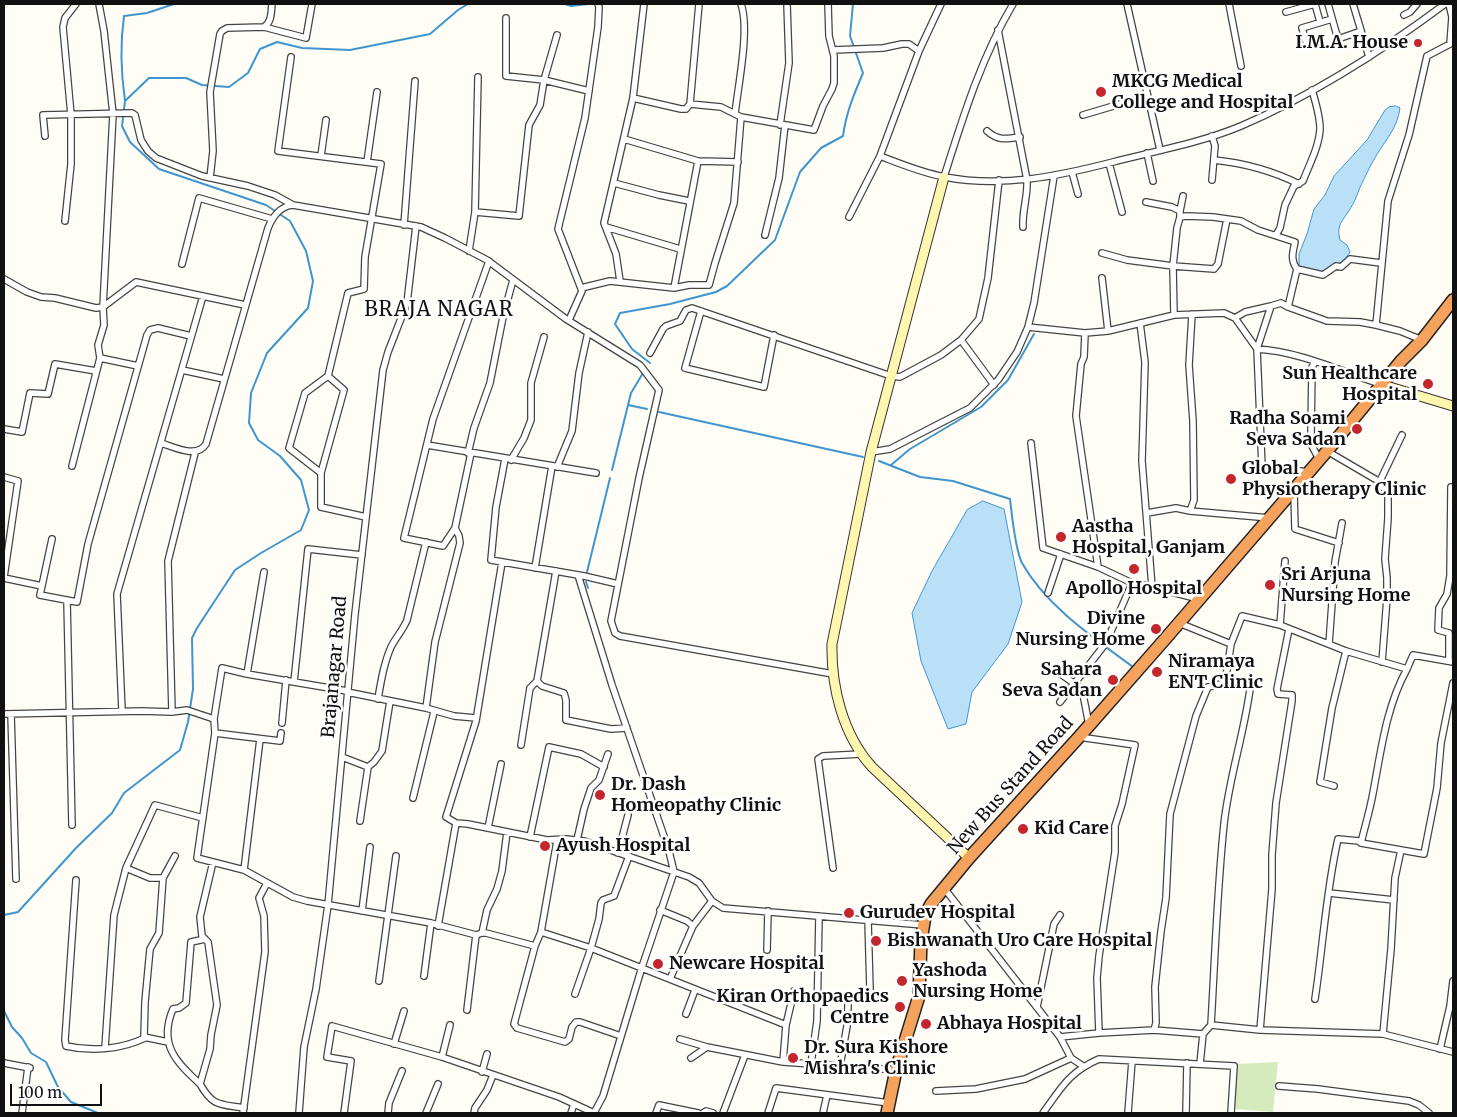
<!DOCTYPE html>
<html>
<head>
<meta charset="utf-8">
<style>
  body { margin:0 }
  #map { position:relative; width:1457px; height:1117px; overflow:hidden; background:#fffdf5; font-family:Merriweather,serif }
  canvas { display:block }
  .frame { position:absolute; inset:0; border:5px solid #111; pointer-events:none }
  .scale { position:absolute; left:10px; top:1084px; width:92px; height:22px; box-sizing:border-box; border:2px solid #111; border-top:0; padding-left:6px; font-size:15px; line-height:18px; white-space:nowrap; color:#111; -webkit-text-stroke:4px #fff; paint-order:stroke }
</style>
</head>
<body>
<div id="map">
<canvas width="1457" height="1117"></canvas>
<div class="frame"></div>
<div class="scale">100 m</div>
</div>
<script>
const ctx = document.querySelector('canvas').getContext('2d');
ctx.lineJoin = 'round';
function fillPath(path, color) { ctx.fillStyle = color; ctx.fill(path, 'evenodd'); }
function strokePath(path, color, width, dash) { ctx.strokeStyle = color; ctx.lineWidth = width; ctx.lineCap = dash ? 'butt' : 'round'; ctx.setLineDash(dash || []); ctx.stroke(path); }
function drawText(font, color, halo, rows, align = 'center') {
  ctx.font = font + ' Merriweather,serif'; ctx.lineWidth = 5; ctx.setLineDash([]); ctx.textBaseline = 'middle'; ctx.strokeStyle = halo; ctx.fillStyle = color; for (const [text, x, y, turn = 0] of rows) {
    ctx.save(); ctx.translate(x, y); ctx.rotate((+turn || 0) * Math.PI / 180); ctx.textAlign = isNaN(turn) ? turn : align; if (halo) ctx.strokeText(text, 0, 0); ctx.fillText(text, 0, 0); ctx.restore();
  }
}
fillPath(new Path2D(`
  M1278,1062L1273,1112L1235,1109L1237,1064Z`), '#d5ebbd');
const water = new Path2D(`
  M1396,106L1400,108C1397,129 1386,139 1376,156C1371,164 1367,173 1363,181C1358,190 1356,201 1350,209C1342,222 1336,225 1340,240L1347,245L1350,252C1347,256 1344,262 1340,265C1328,273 1312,276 1299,266V254L1307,234L1314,209L1325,195L1334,176L1367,140L1385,110L1389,107Z
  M983,501L1004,509L1022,602L1008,644L972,692L966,724L948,729L921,661L912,613L932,571L967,510Z`);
fillPath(water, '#b9e0f7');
strokePath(water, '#3f96cf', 1);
strokePath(new Path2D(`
  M565,4L571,6L588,4
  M125,101C121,73 120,44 124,16L147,13L174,4
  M650,363L632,349L615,324L620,313L670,304L716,292L727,286L775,240L800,172L821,148L843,136C846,113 854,94 863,73L850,36L853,4
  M628,405L647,409
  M659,412L863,457
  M879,461L920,477L953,481L1010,499C1012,515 1015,549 1022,563C1046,606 1094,638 1133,667
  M891,465L910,449L981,407L1008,380L1034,334
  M612,470L631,393L643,373
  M587,572L610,478
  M586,582L588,588
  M4,915L18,912L76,848L112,813L124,793L180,750L188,722L193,689L192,638L197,628L235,570L261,553L301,530L309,510L301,480L280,456L258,440L249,423L251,393L267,353L308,308L313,281L306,251L290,221L266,205L159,169L130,142L122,126L125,101L149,78H186L202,85L229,87L248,73L260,49L277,42L302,48L350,50L430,34L458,10L468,4
  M4,1011L12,1027L22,1038L31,1053L46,1062L58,1087L71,1102L98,1113`), '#3f96cf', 2);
const street = new Path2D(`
  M941,4L919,51L880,156C901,164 922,173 945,177C1001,188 1059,176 1113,162C1156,151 1200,143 1241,126C1313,95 1382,51 1445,4
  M1127,4L1160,150
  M1229,4L1241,66
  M1315,4L1320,22
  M1328,4L1338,39L1361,31
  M1353,4L1369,57
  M1286,12L1315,4
  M1404,15L1410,12L1417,4
  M506,18V76L544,80L589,91
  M264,27L306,38L312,4
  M998,30L1027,180C1028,196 1022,211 1023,227
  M1307,45L1302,28L1332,19
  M833,50L883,48L902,44H909L919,51
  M291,57L278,151L381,164L365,257L364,289L348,293L328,376L305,393L289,448L321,473
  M633,98L681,109H686L690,104L699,4
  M690,104L721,107L741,117L814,130L823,106L832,89L834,83V56L829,36L828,4
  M735,114C738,86 750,29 741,4
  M1083,115L1147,96
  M780,125L789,63L787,4
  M987,131C998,141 1007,139 1020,137
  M45,136L43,115L132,113L135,115L141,140L148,151L156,158L202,176L248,186L275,195L293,205L421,227L445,238L487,260L566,319L640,365L659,390L639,478L611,621L615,633L620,636L833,674
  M624,139L698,161L738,162
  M1147,153L1153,181
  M321,156L326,120
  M1214,160C1243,163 1273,171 1299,184
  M367,162L377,92
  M1109,163L1122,212
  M1072,172L1078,194
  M944,177C963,117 981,58 1013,4
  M210,178L213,151L210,92L220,34L222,31L227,28L264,27C272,22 271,12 272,4
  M1212,180L1215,146L1212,136
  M614,183L659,195L689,201
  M1146,202L1172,207L1180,211V217L1177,228L1173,266L1214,269L1218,264L1227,219
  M1180,211L1183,196
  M475,212L519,216L529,125L540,105L544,80L557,35
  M849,217L880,156
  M1180,217L1186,216L1213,217L1241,221L1258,230L1295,242C1293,252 1290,260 1297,269
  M65,221L71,164V115L63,27L65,18L76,4
  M404,225L415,81
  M606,227L680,249
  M765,235L779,178L785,125
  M1276,235L1280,228L1285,205L1294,186L1303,181C1309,165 1319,147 1320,129C1320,116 1316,103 1312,90
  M469,251L475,212L478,77
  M1102,253L1127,260L1173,266L1174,315L1224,313L1235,318L1257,349C1298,351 1343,372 1383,385
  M182,264L199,198L272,219
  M1102,278L1108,331
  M4,279L27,292L41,297L55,298L96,308L103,307L136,282L245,305
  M620,281L616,254L604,223L633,98L644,4
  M581,288L610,281L674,288L689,285H709L715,263L734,203L741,117
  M674,288L698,161
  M1288,307L1327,321L1360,322L1376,325
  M701,311L685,368L764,387L774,335
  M1192,314L1189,365L1193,421L1194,500L1190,511L1270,518
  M1235,318L1245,312L1271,306
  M569,320L582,291L558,229L585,118L598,27L599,7L598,4
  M1140,323L1145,362L1142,461L1152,587
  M1028,327L1085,333L1108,331L1174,315
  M1085,333L1084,357L1081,364L1076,416L1098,567
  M961,340L994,385
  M1422,340L1400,331L1376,325L1388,201L1409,135L1427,56L1450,44L1452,17L1449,4
  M650,353L663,329L666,326L680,321L686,310L692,308L891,376L900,377L941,355L961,340L979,319L988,278L999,180
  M100,358L138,366
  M1315,362L1312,367L1311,434L1312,446L1319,459
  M182,370L224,379
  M328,376L344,390L321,473V507L366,517
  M4,429L22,432L30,393L48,394L55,364L96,371
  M161,443C174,447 197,459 206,444L268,228C272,218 280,206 293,205
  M1031,443L1043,548L1098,567L1132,583L1152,587L1199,599
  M427,445L596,473
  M1327,451L1380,482
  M871,452L890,449L970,408L998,380L1017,352L1028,327L1034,303L1054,176
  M468,453L474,428L490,383L503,317L513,280
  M471,453L455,528L443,546L404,538L433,419L489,261
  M505,459L496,507L491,560L584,576L618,584
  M511,460L524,438L531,420V383L544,337
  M72,466L100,358L98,345L104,325L103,307L113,114L104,31L99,4
  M557,467L572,431L579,373L588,332
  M1309,472L1262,467L1257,349L1271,306L1281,303L1288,307L1297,269L1323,275L1336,266L1341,267L1350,259L1381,263
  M4,477L18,481L4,577
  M1294,492L1295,529L1339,543
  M1147,513L1176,508L1190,511
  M52,539L40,595L77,602L88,544L147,335L150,330L158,328L191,336
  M502,562L476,721L446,817L456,823L468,824L547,840L566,839L584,841L689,877L699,883L712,901L723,908L923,925
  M535,568L552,466
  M578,575L612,685L669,851L674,872L642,967L603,1096L594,1113
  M4,578L42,586
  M1048,593L1061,554
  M67,601L72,825
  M1179,623L1231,644L1242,616L1280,625L1346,651L1407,669L1413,655L1453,662
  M1280,625L1285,561
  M1329,644L1335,562L1342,523
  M1449,661V633L1438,630L1439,608L1447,594L1450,576L1451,487
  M1382,662L1387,598V578L1385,559L1388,518V490L1378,485L1402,435
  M1055,670L1082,689L1089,725
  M247,674L264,572
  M537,681L542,686L564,693L566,700V720L611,729L627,728
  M294,682L308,549L362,555
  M347,692L426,708L454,716L476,718
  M378,699C381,681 384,663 391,647C396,637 403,630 407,620L426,542
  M1060,702L1106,643L1132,583
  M426,708L435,642L460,543L459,536L455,528
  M122,711L117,594L203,296
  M172,712L168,561L195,453
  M4,714L142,711L172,712L187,710L214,719L215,733L197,858L244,870L293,897L307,901L431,923L476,935L482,933H486L535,946L541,932L591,948L786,1025L783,1062L896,1070
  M11,714L16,879
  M214,719L222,668L247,674L347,691
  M282,723L286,680
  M215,733L280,741L281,733
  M1079,737L1135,745L1122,804L1115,826V852L1099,956L1097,978L1099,1033
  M521,745L530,688L537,681L556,571
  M342,757L368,767L360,821
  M368,767L374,762L382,751L390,701
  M1334,786L1320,782L1332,708L1346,651
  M413,798L434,712
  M488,828L501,764
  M530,837L549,747L581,754L604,767
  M577,840L584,809L591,788L599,780L608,754
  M1361,843C1365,826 1370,810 1373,793C1381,751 1386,707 1407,669
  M618,853L628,815
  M213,862L200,917L202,936L208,942L217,1005L211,1035L210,1049L200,1084C213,1107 220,1104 244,1108
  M126,868L150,878H163
  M833,868L818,759L823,756L861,754
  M244,870L260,739
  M76,880L65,1040L66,1046C92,1052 122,1049 145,1038
  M944,888L1060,1037L1071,1058L1083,1066
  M1329,893L1394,900
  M660,910L687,921L693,926L670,979
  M362,911L370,847
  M868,920L870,990
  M438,926L456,823
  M693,926L712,901
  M541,932L557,841
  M482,933L487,910L497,889L502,871L507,832
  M535,946L514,1024L517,1028L565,1042L569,1039L572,1027L576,1022H580L621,1036
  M767,950L768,911
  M424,976L431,923
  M379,981L396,856
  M575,994L591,948L599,919L601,903L603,900L614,896L629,856
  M1315,999C1323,946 1326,891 1338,839L1359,841L1361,843L1424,854L1437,788L1441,743L1453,683
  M1037,1007L1054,924L1060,915
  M467,1010L476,935
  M686,1014L695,990
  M786,1025L794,991
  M1211,1025L1260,1030L1383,1034L1453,1052
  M1154,1030L1156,1023L1155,987L1161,931L1166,898L1170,814L1196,716L1208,687L1225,683L1231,644
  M1260,1030L1272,889V855L1276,803L1292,701V695L1278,694L1277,689L1289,629
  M1383,1034L1391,949L1395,878L1401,850
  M1060,1037L1099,1033L1154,1030L1203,1034
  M680,1039L707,1047
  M168,1042L144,1037L145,1002L150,949L159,933L163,878L175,856
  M394,1044L404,1011
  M105,1048L114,915L126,868L155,805L203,818
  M1440,1049L1450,1006L1453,981
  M442,1057L450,1025
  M691,1058L707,1047L783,1062
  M4,1063L30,1068
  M811,1064L817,1021L819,916
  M1200,1064L1203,1034L1211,1025C1215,958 1217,891 1224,824C1229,778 1244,734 1250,689
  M840,1066L847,1026L848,1005
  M482,1072L487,1054
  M200,1084C176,1062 158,1044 173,1009L179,1008L186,1003L191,942L205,939
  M1279,1086L1318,1089L1409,1101L1419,1105L1429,1113
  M936,1091L976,1089L1025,1079L1071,1058
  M22,1113L28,1067
  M243,1113L265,952L264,916L259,898L267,883
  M299,1113L304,1047L316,989L328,905L355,614L383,370L388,352L407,303L416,226
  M344,1113L351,1061L327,1057L332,1026L442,1057L559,1097L594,1113
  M388,1113L389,1103L402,1071
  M426,1113L438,1084
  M474,1113L475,1108L487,1090L493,1075
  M571,1113L574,1104
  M656,1113L659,1105L698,1113
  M703,1113L706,1111L713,1113
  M723,1113L745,1055
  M768,1113L776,1088L889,1103
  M823,1113L827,1095
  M1043,1113C1061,1088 1069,1072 1099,1059L1234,1066L1231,1113
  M1128,1113L1132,1061
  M1186,1113L1187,1063`);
const secondary = new Path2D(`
  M944,177L871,452L832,644C831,687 843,735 872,767L969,858
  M1383,385L1453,406`);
const highway = new Path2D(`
  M887,1113L896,1070L919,996L921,941L925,916L931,904L969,858L1079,737L1166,638L1327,451L1401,361L1422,340L1453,300`);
strokePath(street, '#444', 8);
strokePath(secondary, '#333', 11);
strokePath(highway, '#222', 14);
strokePath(street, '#fff', 5.5);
strokePath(secondary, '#fff6b0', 9);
strokePath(highway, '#f5a25d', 11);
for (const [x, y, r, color] of [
  [1418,43,5,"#c4262e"],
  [1101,92,6,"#c4262e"],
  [1428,384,6,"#c4262e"],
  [1357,429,6,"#c4262e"],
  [1231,479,6,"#c4262e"],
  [1061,537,6,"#c4262e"],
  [1134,569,6,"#c4262e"],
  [1270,585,6,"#c4262e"],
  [1156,629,6,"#c4262e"],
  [1157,672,6,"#c4262e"],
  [1113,680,6,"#c4262e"],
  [600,795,6,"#c4262e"],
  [1023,829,6,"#c4262e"],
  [545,846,6,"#c4262e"],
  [849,913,6,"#c4262e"],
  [876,941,6,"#c4262e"],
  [658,964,6,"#c4262e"],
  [902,981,6,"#c4262e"],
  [900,1007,6,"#c4262e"],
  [926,1024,6,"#c4262e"],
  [793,1058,6,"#c4262e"]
]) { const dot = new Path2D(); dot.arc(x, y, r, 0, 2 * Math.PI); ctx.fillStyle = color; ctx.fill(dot); strokePath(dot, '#fff', 2); }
drawText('bold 18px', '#111', '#fff', [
  ["I.M.A. House",1408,43,"right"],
  ["MKCG Medical",1112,82],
  ["College and Hospital",1112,103],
  ["Sun Healthcare",1417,374,"right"],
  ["Hospital",1417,395,"right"],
  ["Radha Soami",1346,419,"right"],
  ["Seva Sadan",1346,440,"right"],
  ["Global",1242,469],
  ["Physiotherapy Clinic",1242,490],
  ["Aastha",1072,527],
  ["Hospital, Ganjam",1072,548],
  ["Sri Arjuna",1281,575],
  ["Nursing Home",1281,596],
  ["Apollo Hospital",1134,589,"center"],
  ["Divine",1145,619,"right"],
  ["Nursing Home",1145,640,"right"],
  ["Niramaya",1168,662],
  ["ENT Clinic",1168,683],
  ["Sahara",1102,670,"right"],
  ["Seva Sadan",1102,691,"right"],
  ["Dr. Dash",611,785],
  ["Homeopathy Clinic",611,806],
  ["Kid Care",1034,829],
  ["Ayush Hospital",556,846],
  ["Gurudev Hospital",860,913],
  ["Bishwanath Uro Care Hospital",887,941],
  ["Newcare Hospital",669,964],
  ["Yashoda",913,971],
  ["Nursing Home",913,992],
  ["Kiran Orthopaedics",889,997,"right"],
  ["Centre",889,1018,"right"],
  ["Abhaya Hospital",937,1024],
  ["Dr. Sura Kishore",804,1048],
  ["Mishra's Clinic",804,1069]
], 'left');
drawText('18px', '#111', '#fff', [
  ["Brajanagar Road",335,667,-85],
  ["New Bus Stand Road",1011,786,-48]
]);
ctx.letterSpacing = '1px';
drawText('20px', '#111', '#fff', [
  ["BRAJA NAGAR",439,310]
]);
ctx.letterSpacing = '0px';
</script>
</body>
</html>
